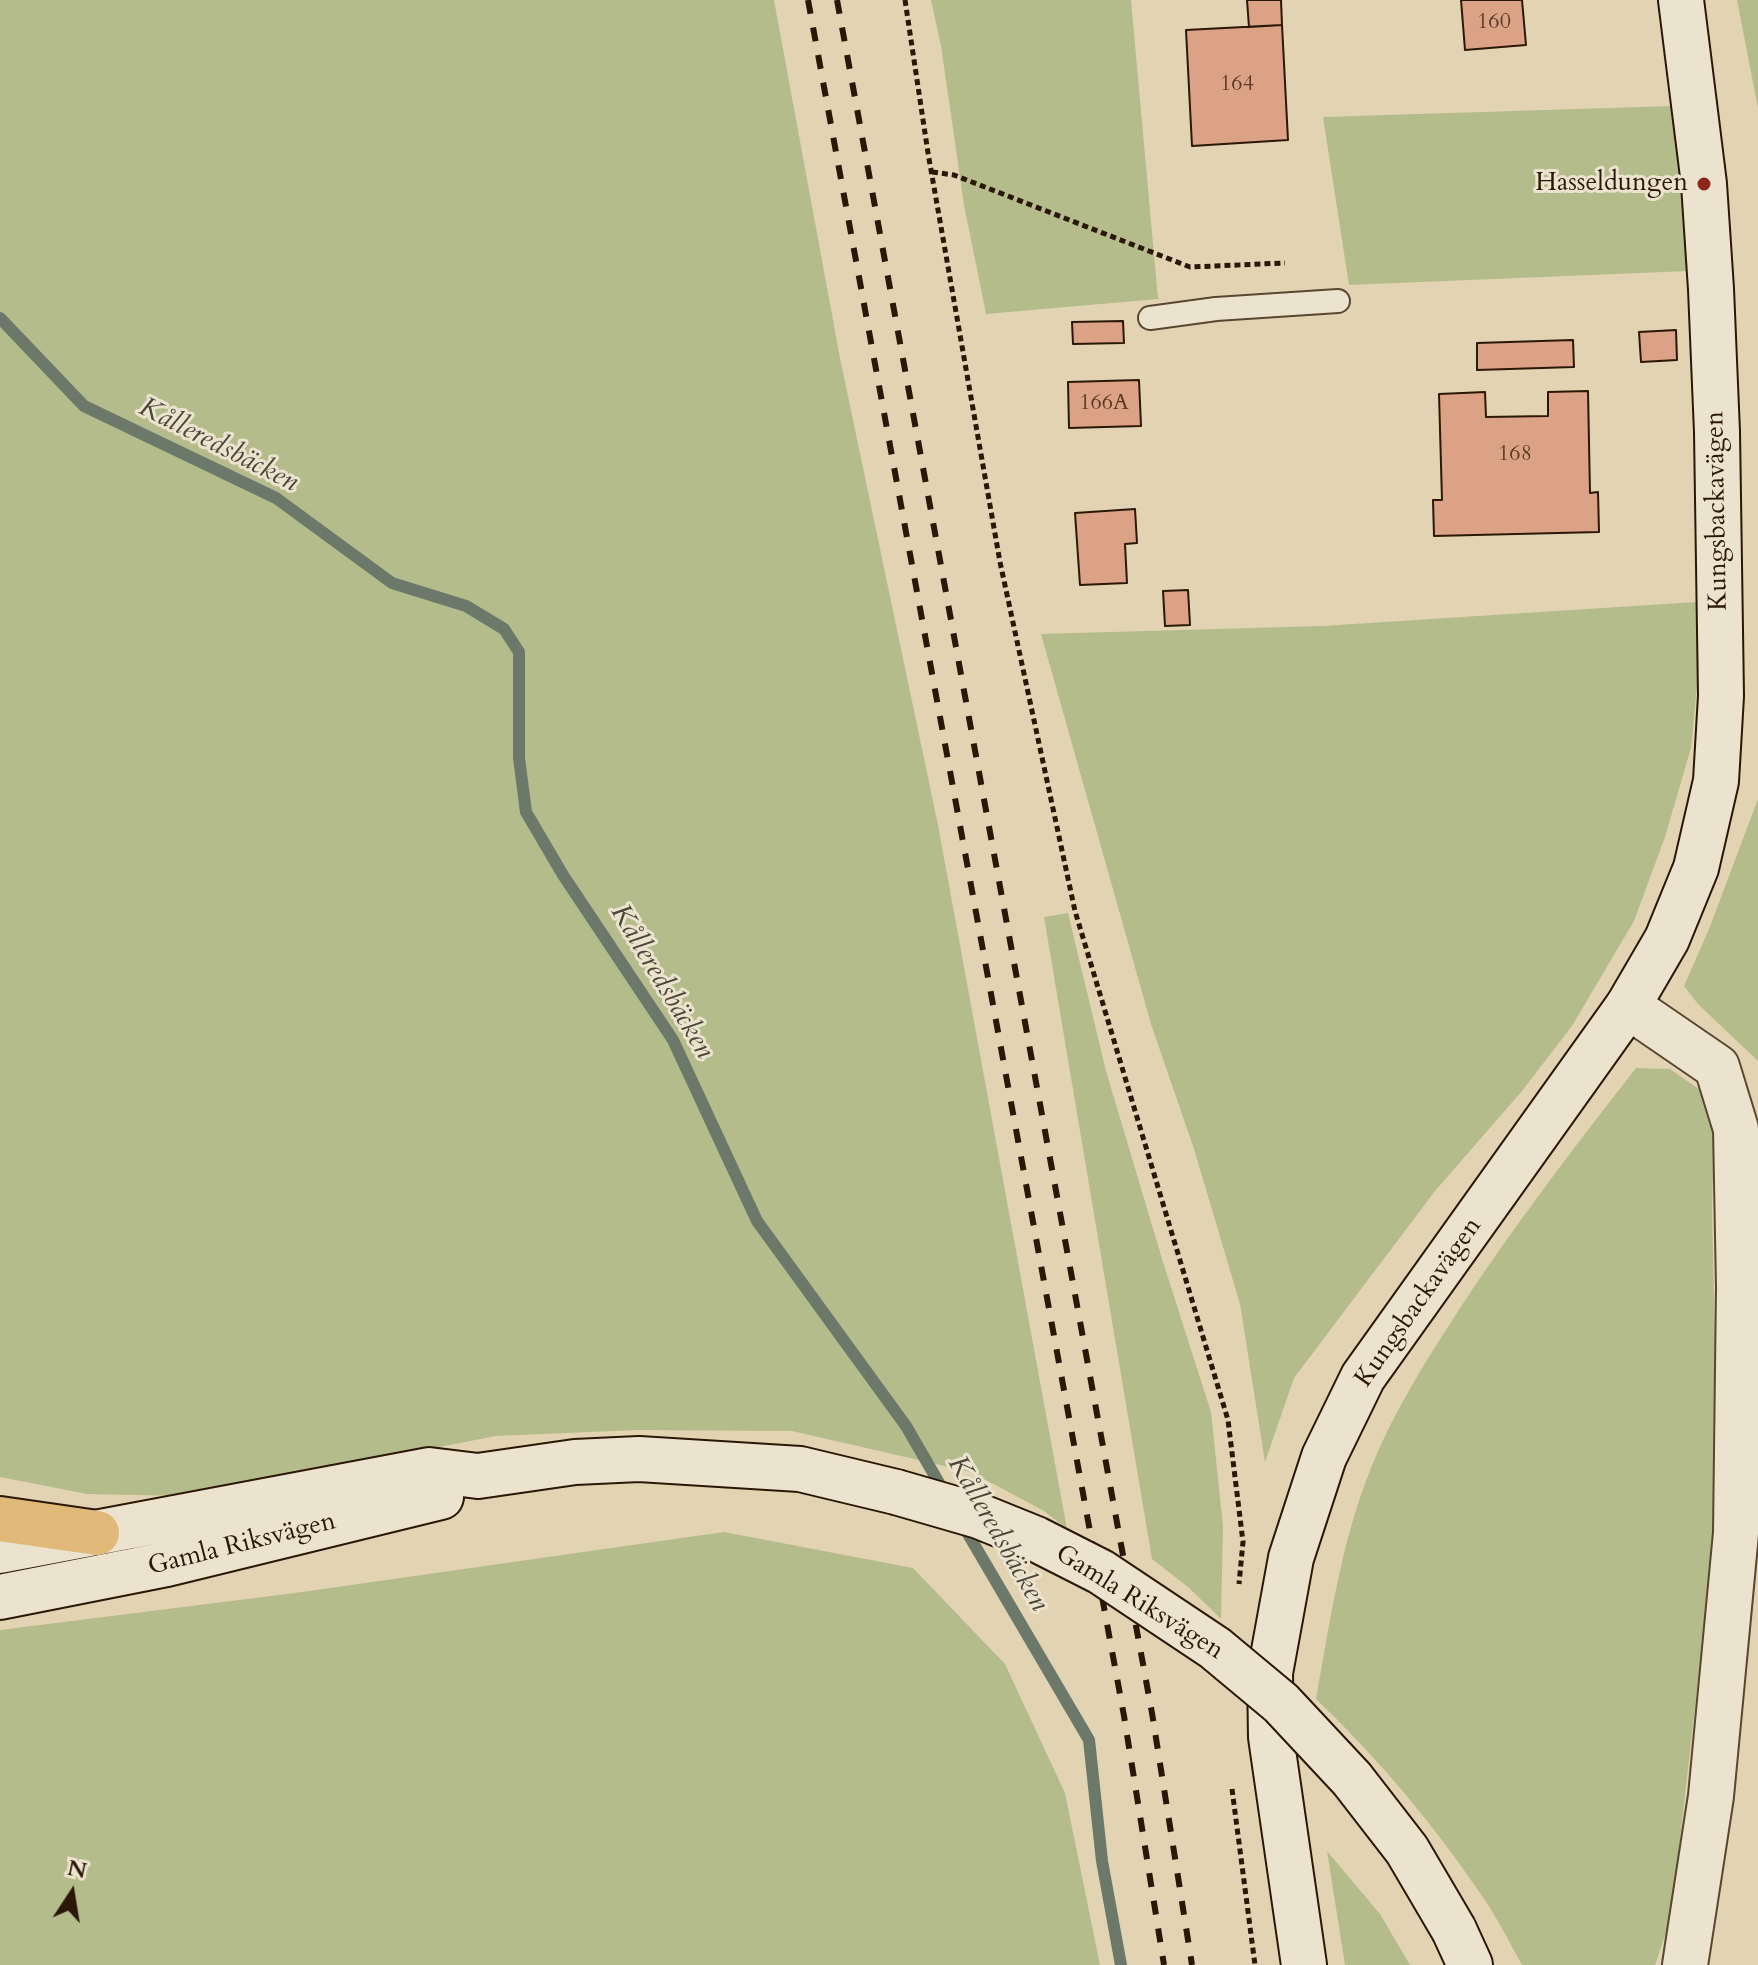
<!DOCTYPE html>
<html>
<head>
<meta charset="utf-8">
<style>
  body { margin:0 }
  #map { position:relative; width:1758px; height:1965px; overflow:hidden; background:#e2d4b3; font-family:Cardo,serif }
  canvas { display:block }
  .north { position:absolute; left:32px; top:1853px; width:80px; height:80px; -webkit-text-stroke:6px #ece3ce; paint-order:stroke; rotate:12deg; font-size:22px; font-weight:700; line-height:32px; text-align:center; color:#2b1705 }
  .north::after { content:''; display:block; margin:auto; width:28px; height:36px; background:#2b1705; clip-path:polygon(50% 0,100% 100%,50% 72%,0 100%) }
</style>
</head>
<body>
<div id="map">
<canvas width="1758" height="1965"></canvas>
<div class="north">N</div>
</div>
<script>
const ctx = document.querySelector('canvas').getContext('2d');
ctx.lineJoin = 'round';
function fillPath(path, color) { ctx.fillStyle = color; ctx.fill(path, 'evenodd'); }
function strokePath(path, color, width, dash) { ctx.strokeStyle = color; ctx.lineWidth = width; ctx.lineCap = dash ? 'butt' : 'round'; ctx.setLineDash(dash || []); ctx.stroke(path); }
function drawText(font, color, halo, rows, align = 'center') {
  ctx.font = font + ' Cardo,serif'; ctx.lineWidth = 6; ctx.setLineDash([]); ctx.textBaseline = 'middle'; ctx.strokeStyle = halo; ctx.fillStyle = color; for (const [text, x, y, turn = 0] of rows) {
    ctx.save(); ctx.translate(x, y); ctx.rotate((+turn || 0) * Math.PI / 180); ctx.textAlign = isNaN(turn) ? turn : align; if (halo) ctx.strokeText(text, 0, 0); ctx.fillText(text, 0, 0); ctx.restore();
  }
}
fillPath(new Path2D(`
  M0,0H774L840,358L938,825L1067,1529L1044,1511L971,1472L792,1431L637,1430L496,1436L186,1496L87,1494L0,1477Z
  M931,0H1131L1158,299L986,314L964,205L941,46Z
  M1737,0H1758V108Z
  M1673,106L1688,247V271L1349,285L1323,117Z
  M1696,602L1699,666L1691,748L1665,837L1634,921L1572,1026L1522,1091L1435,1191L1294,1378L1265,1462L1240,1304L1194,1149L1151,1024L1041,634L1322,626Z
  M1758,799V1061L1698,1004L1684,986L1709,929Z
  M1068,913L1106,1071L1163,1262L1211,1412L1223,1526L1221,1619L1188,1587L1152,1559L1044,917Z
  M1636,1068L1670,1069L1703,1092L1714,1137L1712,1208L1718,1471L1704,1629L1671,1918L1655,1965H1522C1509,1942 1497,1917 1482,1896C1434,1825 1378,1758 1316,1699C1330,1622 1341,1542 1371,1468C1392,1415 1422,1367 1453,1319C1509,1232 1572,1150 1636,1068Z
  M724,1532L913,1568L1005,1664L1065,1793L1100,1965H0V1630L295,1593Z
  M1327,1851L1380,1914L1410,1965H1345Z`), '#b5bc8b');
strokePath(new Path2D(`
  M0,318L84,406L276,498L392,583L466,606L504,629L519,652V758L526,812L563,875L673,1040L757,1221L906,1426L946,1495
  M961,1522L1089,1740L1102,1861L1121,1965`), '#6b786a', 12);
const building = new Path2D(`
  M1247,0H1281L1282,25L1249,27Z
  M1461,0H1522L1526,45L1465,50Z
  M1282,25L1288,140L1192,146L1186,30Z
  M1123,321L1124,343L1073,344L1072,322Z
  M1676,330L1677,360L1641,362L1639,332Z
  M1573,340L1574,367L1477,370V343Z
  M1139,380L1141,426L1069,428L1068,382Z
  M1588,391L1590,493L1598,492L1599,532L1434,536L1433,500H1442L1439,394L1485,392L1486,417L1548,416V392Z
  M1135,509L1137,543L1125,544L1127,583L1080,585L1075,513Z
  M1188,590L1190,625L1165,626L1163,591Z`);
fillPath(building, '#dca285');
strokePath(building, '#2b1705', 2);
const lane = new Path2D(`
  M1150,318L1216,309L1338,301`);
const street = new Path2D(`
  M1628,1006L1717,1067L1736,1129L1739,1287L1736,1533L1711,1796L1685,1965`);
const secondary = new Path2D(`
  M0,1551L429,1470L478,1476L575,1462L639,1459L800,1469L896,1492
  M0,1597L167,1564L441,1497
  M1454,1930L1470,1965
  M1304,1965L1271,1737L1270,1673L1291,1558L1324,1457L1363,1377L1628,1006L1667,939L1696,868L1716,781L1721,696L1717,432L1711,289L1704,184L1681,0`);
const highway = new Path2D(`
  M0,1519L97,1533`);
strokePath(lane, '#594630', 26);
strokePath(street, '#594630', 48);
strokePath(secondary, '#2b1705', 48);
strokePath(highway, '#2b1705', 48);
strokePath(new Path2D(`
  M905,0L928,153L1000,562L1075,911L1228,1420L1243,1542L1239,1584
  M932,172L954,175L1190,267L1285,263
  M1232,1789L1255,1965`), '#2b1705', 5, [6, 4]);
strokePath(lane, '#ece3ce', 22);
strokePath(street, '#ece3ce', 44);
strokePath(secondary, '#ece3ce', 44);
strokePath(highway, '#e1ba7a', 44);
strokePath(new Path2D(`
  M808,0L1124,1716L1164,1965
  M837,0L1152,1713L1192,1965`), '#2b1705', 6, [14, 14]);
const secondaryBridge = new Path2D(`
  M896,1492L979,1516L1036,1539L1101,1572L1215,1648L1281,1703L1352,1779L1407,1850L1454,1930`);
strokePath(secondaryBridge, '#2b1705', 48, []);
strokePath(secondaryBridge, '#ece3ce', 44);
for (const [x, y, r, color] of [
  [1704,184,8,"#8f2418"]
]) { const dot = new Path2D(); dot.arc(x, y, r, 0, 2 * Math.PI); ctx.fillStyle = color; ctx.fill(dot); strokePath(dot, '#ece3ce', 3); }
drawText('22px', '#573a25', null, [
  ["160",1494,23],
  ["164",1237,85],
  ["166A",1104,404],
  ["168",1515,455]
]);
drawText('26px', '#2b1705', '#ece3ce', [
  ["Hasseldungen",1688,184]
], 'right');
drawText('26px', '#2b1705', '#ece3ce', [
  ["Kungsbackavägen",1718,511,-91],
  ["Kungsbackavägen",1419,1303,-55],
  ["Gamla Riksvägen",242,1545,-14],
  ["Gamla Riksvägen",1139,1603,32]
]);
drawText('italic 28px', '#4b4738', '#ece3ce', [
  ["Kålleredsbäcken",218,446,27],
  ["Kålleredsbäcken",661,982,59],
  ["Kålleredsbäcken",997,1534,60]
]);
</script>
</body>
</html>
